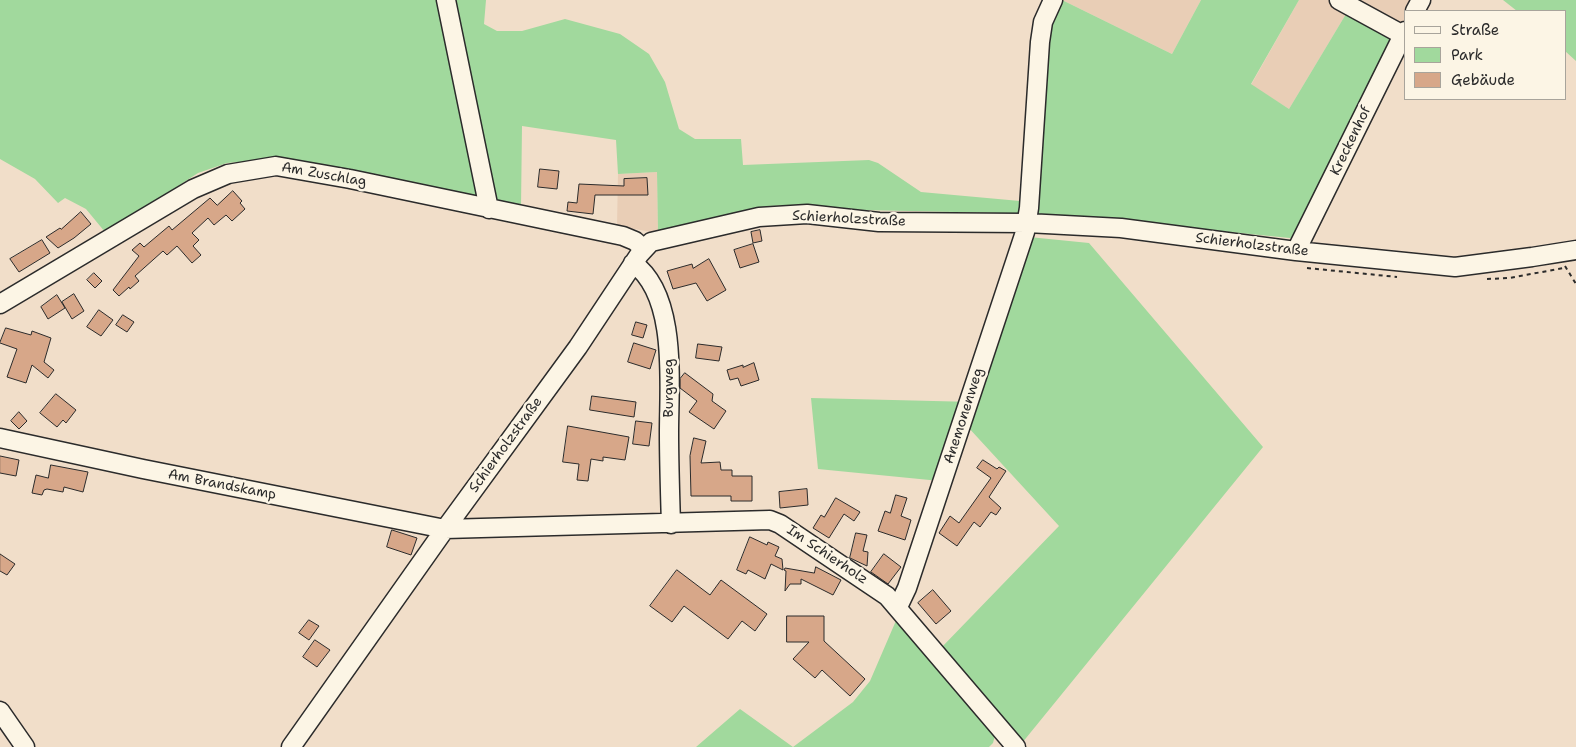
<!DOCTYPE html>
<html>
<head>
<meta charset="utf-8">
<style>
  body { margin:0 }
  #map { position:relative; width:1576px; height:747px; overflow:hidden; background:#f1dec9; font-family:"Shantell Sans",sans-serif }
  canvas { display:block }
  .legend { position:absolute; left:1404px; top:10px; width:162px; height:90px; box-sizing:border-box; background:#fcf5e5; border:1px solid #a8a49b; margin:0; padding:6px 9px; list-style:none; font-size:15px; color:#2b2b2b }
  .legend li { display:flex; align-items:center; gap:10px; height:25px }
  .legend b { width:25px; border:1px solid #a8a49b }
</style>
</head>
<body>
<div id="map">
<canvas width="1576" height="747"></canvas>
<ul class="legend">
<li><b style="height:6px;background:#fcf5e5"></b>Straße</li>
<li><b style="height:14px;background:#a1d99d"></b>Park</li>
<li><b style="height:14px;background:#d7a789"></b>Gebäude</li>
</ul>
</div>
<script>
const ctx = document.querySelector('canvas').getContext('2d');
ctx.lineJoin = 'round';
function fillPath(path, color) { ctx.fillStyle = color; ctx.fill(path, 'evenodd'); }
function strokePath(path, color, width, dash) { ctx.strokeStyle = color; ctx.lineWidth = width; ctx.lineCap = dash ? 'butt' : 'round'; ctx.setLineDash(dash || []); ctx.stroke(path); }
function drawText(font, color, halo, rows, align = 'center') {
  ctx.font = font + ' "Shantell Sans",sans-serif'; ctx.lineWidth = 5; ctx.setLineDash([]); ctx.textBaseline = 'middle'; ctx.strokeStyle = halo; ctx.fillStyle = color; for (const [text, x, y, turn = 0] of rows) {
    ctx.save(); ctx.translate(x, y); ctx.rotate((+turn || 0) * Math.PI / 180); ctx.textAlign = isNaN(turn) ? turn : align; if (halo) ctx.strokeText(text, 0, 0); ctx.fillText(text, 0, 0); ctx.restore();
  }
}
fillPath(new Path2D(`
  M1062,0H1201L1172,54Z
  M1299,0H1417L1411,11H1405V23L1398,35L1349,9L1289,109L1251,85Z
  M657,172L658,233L617,226L618,174Z`), '#e9ceb6');
fillPath(new Path2D(`
  M0,0H486L484,24L497,31H522L565,19L620,34L649,54L665,82L679,129L695,139H741L743,165L869,160L878,163L921,192L1020,201L1025,180L1051,0H1062L1172,54L1201,0H1299L1251,84L1289,109L1349,9L1398,35L1300,239L1047,214L862,210L802,205L768,206L658,233L657,172L618,174L616,140L522,126L521,207L253,161L227,163L198,173L131,217L105,232L86,209L65,198L58,203L35,179L0,159Z
  M1503,0H1576V61L1565,51V11H1517Z
  M1029,237L1089,243L1263,447L1022,743L941,648L1059,526L967,426L950,482L818,469L811,398L974,402Z
  M898,616L996,732L993,743L989,747H696L740,709L793,747L853,702L870,681Z`), '#a1d99d');
const building = new Path2D(`
  M540,169L559,171L557,189L538,187Z
  M647,178L648,195H595L593,214L567,211L568,202L577,203L579,184L624,186V179Z
  M233,191L242,201L240,203L245,209L232,221L226,215L214,225L208,218L192,233L199,240L193,246L201,255L192,263L177,246L167,255L163,251L135,276L139,281L130,289L129,287L119,296L113,290L139,256L132,250L140,243L144,247L169,226L172,230L210,198L217,205Z
  M81,212L91,224L74,238L58,248L46,237L60,228L61,229Z
  M760,230L762,241L753,243L751,232Z
  M42,240L50,253L19,272L10,259Z
  M753,244L759,262L740,268L734,250Z
  M709,259L726,290L707,301L696,283L673,289L667,271L692,264L693,268Z
  M94,273L102,281L95,288L87,280Z
  M74,294L84,311L72,319L62,302Z
  M57,295L65,308L48,319L41,307Z
  M99,310L113,320L101,336L87,327Z
  M123,315L134,322L127,332L116,325Z
  M636,322L647,325L643,338L632,335Z
  M6,328L31,335L32,331L51,338L44,362L54,370L48,378L32,365L26,383L7,377L17,349L0,343Z
  M634,343L656,350L650,369L628,362Z
  M698,344L722,347L719,361L696,358Z
  M754,363L759,380L741,386L738,378L730,380L727,370L743,365V367Z
  M685,373L713,394L712,401L726,411L714,429L689,412L697,401L680,388V379Z
  M56,394L76,410L66,423L63,420L57,427L40,413Z
  M592,396L636,402L634,417L590,410Z
  M19,412L27,421L19,429L11,421Z
  M636,421L652,423L649,446L633,444Z
  M568,426L629,437L625,460L603,457V461L591,459L588,481L577,480L579,464L563,462Z
  M694,438L706,441L701,463L720,462L721,470H732V476H752V501H731V496H691L690,456Z
  M0,456L19,460L16,476L0,473Z
  M983,460L997,469L999,467L1006,471L989,497L1001,508L996,515L991,512L980,527L974,522L957,546L939,533L950,516L959,523L991,478L977,468Z
  M51,465L88,472L83,492L64,487L63,492L47,489L44,490L42,495L32,493L36,475L48,478Z
  M807,489L808,505L780,508L779,492Z
  M896,495L907,498L901,516L911,520L905,540L878,531L885,511L890,513Z
  M836,498L860,512L854,521L844,514L829,538L813,528L821,515L824,517Z
  M392,530L417,538L411,555L387,547Z
  M856,533L867,535L863,551L868,552L867,566L850,558Z
  M750,537L767,545L768,542L779,547L775,556L782,559L783,570L771,564L765,579L748,570L746,574L737,570Z
  M0,554L15,564L7,575L0,571Z
  M884,554L901,567L888,584L871,572Z
  M816,567L841,580L833,595L801,579V584H790L785,591L786,571L784,570L785,568L814,573Z
  M677,570L710,595L721,580L767,614L755,631L742,621L728,639L684,606L672,622L650,606Z
  M933,590L951,611L936,624L918,603Z
  M787,616H824V641L865,679L850,696L822,670L815,678L793,659L809,642H787Z
  M309,620L319,626L309,640L299,633Z
  M315,640L330,650L317,667L303,657Z`);
fillPath(building, '#d7a789');
strokePath(building, '#2b2b2b', 1);
const minor = new Path2D(`
  M446,0L489,209
  M1339,0L1403,35
  M1415,11L1421,0
  M1296,251L1405,31
  M633,263C678,295 669,384 669,432C669,463 670,493 671,524
  M0,304L193,189L228,174L276,166L350,179L623,236L635,241L644,249
  M0,438L143,469L445,529L770,520L780,524L887,596L1016,747
  M898,607L907,588L1025,232L1029,208L1040,42L1043,22L1053,0
  M0,711L25,747
  M291,747L445,529L578,347L639,255L651,242L759,217L807,214L879,222L1027,223L1121,228L1296,251L1455,267L1532,257L1576,250`);
strokePath(minor, '#2b2b2b', 21);
strokePath(new Path2D(`
  M1565,266L1576,284
  M1307,268L1397,277
  M1487,279L1509,278L1564,268`), '#2b2b2b', 2, [4, 4]);
strokePath(minor, '#fcf5e5', 18);
drawText('14px', '#2b2b2b', '#fcf5e5', [
  ["Kreckenhof",1351,141,-64],
  ["Am Zuschlag",324,175,10],
  ["Schierholzstraße",849,219,3],
  ["Schierholzstraße",1252,245,7],
  ["Burgweg",669,388,-90],
  ["Anemonenweg",964,416,-72],
  ["Schierholzstraße",506,445,-54],
  ["Am Brandskamp",222,485,11],
  ["Im Schierholz",827,555,34]
]);
</script>
</body>
</html>
